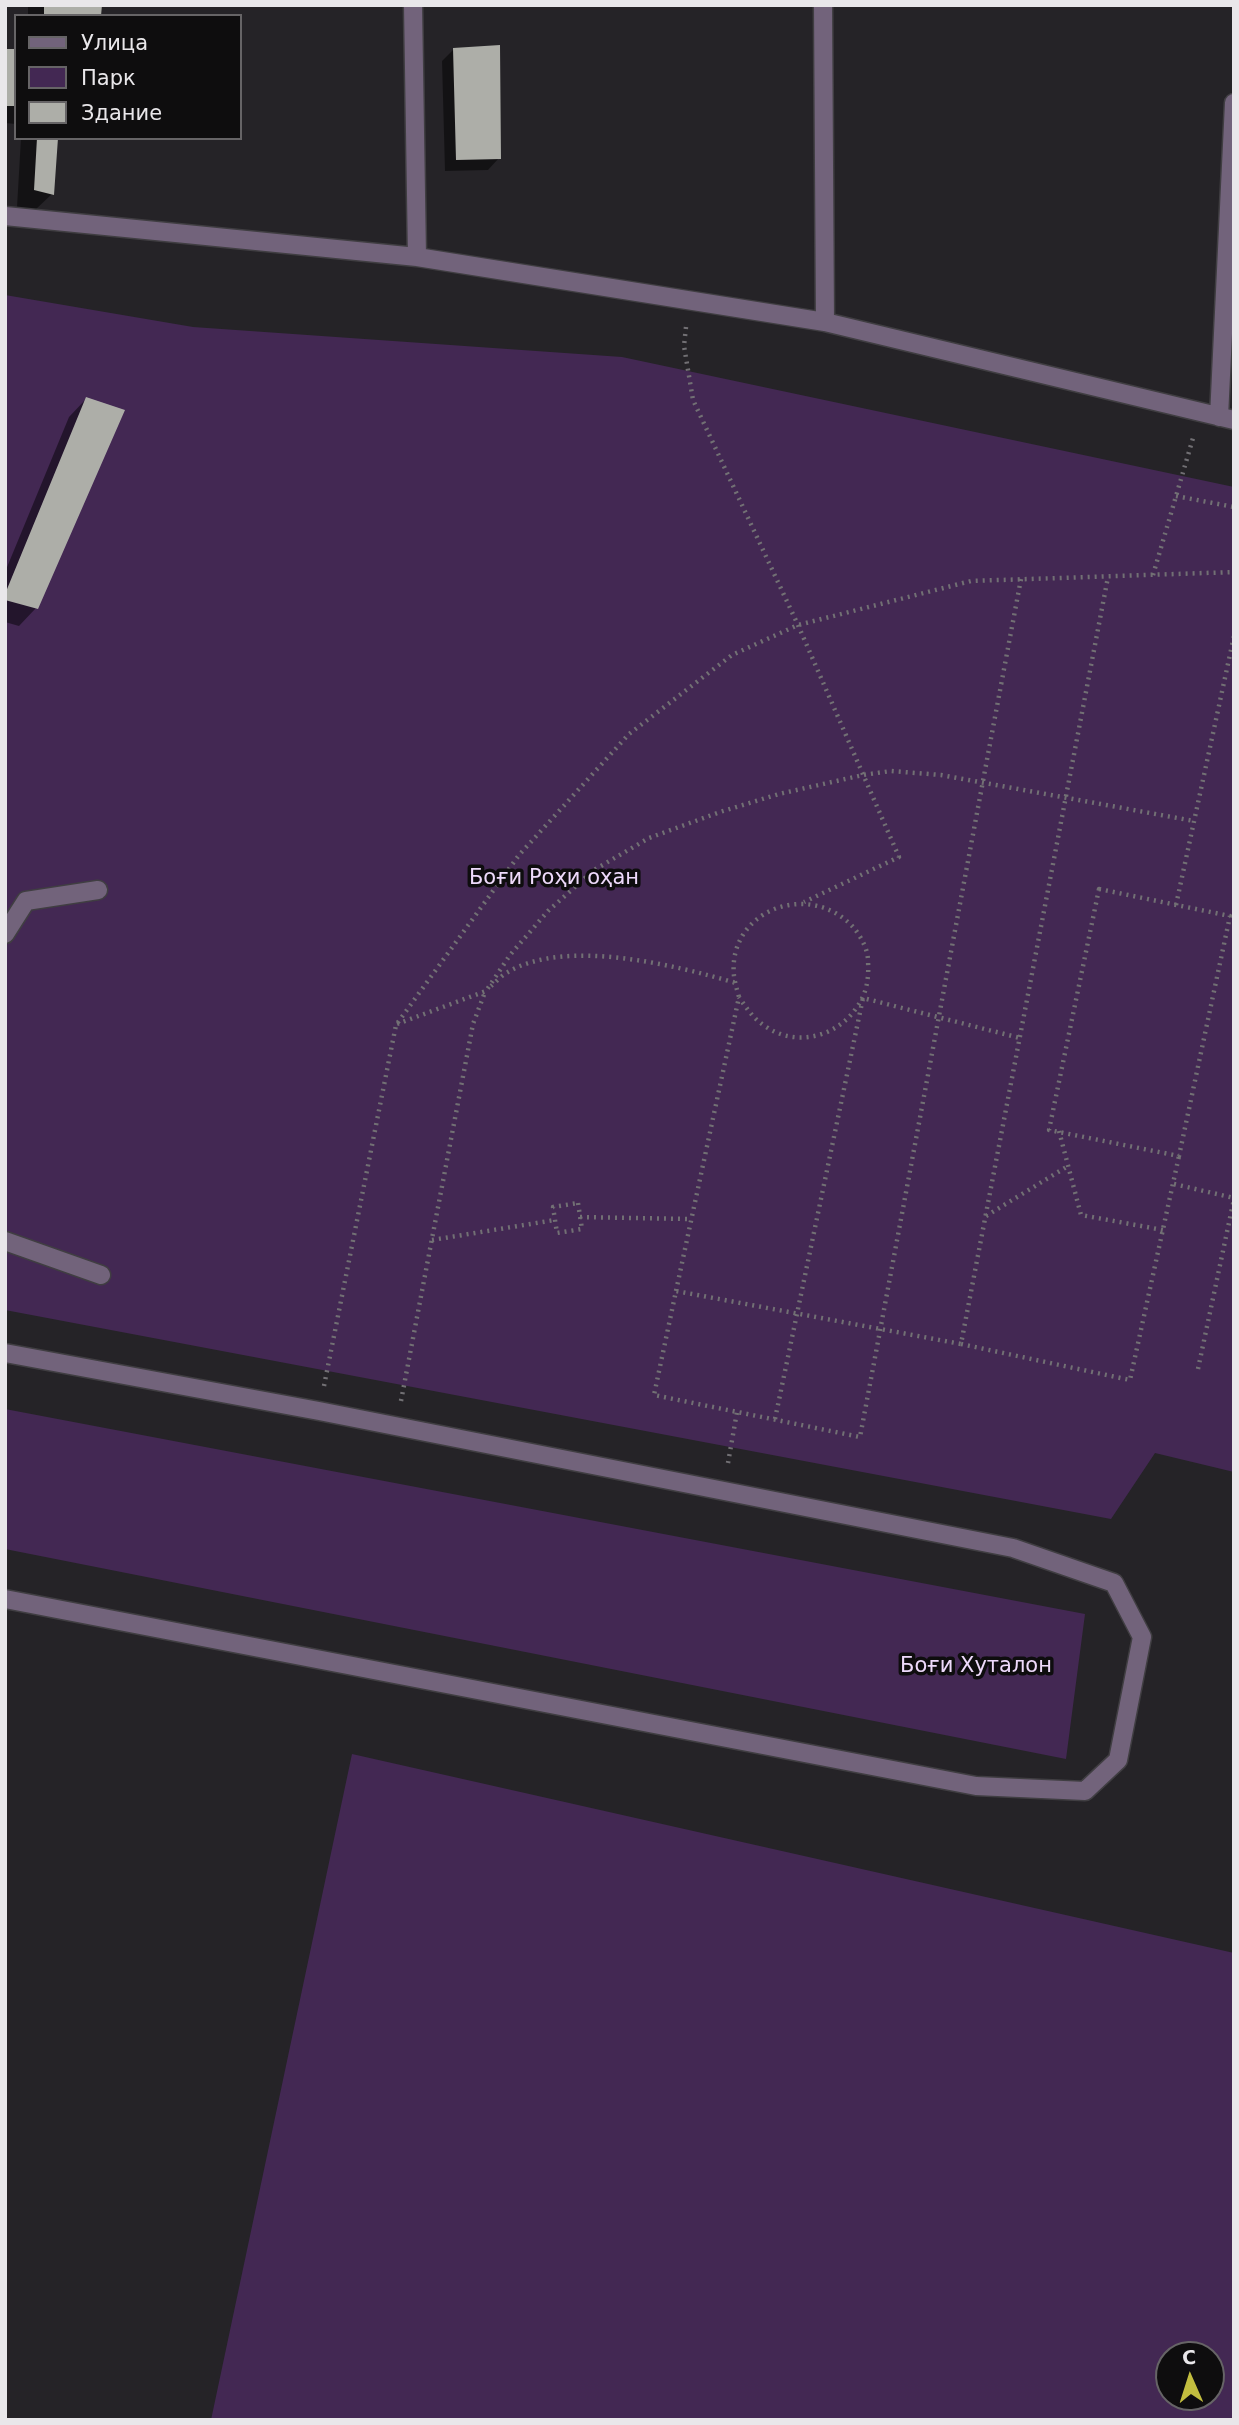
<!DOCTYPE html>
<html>
<head>
<meta charset="utf-8">
<style>
  body { margin:0 }
  #map { position:relative; width:1239px; height:2425px; overflow:hidden; background:#252327; font-family:"DejaVu Sans",sans-serif }
  canvas { display:block }
  .frame { position:absolute; inset:0; border:7px solid #e9e7ea; pointer-events:none }
  .legend { position:absolute; left:14px; top:14px; width:228px; height:126px; box-sizing:border-box; background:#0e0d0e; border:2px solid #666466; margin:0; padding:9px 12px; list-style:none; font-size:21px; color:#e9e7ea }
  .legend li { display:flex; align-items:center; gap:14px; height:35px }
  .legend b { width:35px; border:2px solid #666466 }
  .north { position:absolute; left:1155px; top:2341px; width:70px; height:70px; box-sizing:border-box; background:#0e0d0e; border:2px solid #666466; border-radius:50%; rotate:357deg; font-size:19px; font-weight:700; line-height:28px; text-align:center; color:#e9e7ea }
  .north::after { content:''; display:block; margin:auto; width:24px; height:32px; background:#c2bd3f; clip-path:polygon(50% 0,100% 100%,50% 72%,0 100%) }
</style>
</head>
<body>
<div id="map">
<canvas width="1239" height="2425"></canvas>
<div class="frame"></div>
<ul class="legend">
<li><b style="height:9px;background:#72637b"></b>Улица</li>
<li><b style="height:19px;background:#432853"></b>Парк</li>
<li><b style="height:19px;background:#adaea8"></b>Здание</li>
</ul>
<div class="north">С</div>
</div>
<script>
const ctx = document.querySelector('canvas').getContext('2d');
ctx.lineJoin = 'round';
function fillPath(path, color) { ctx.fillStyle = color; ctx.fill(path, 'evenodd'); }
function strokePath(path, color, width, dash) { ctx.strokeStyle = color; ctx.lineWidth = width; ctx.lineCap = dash ? 'butt' : 'round'; ctx.setLineDash(dash || []); ctx.stroke(path); }
function drawText(font, color, halo, rows, align = 'center') {
  ctx.font = font + ' "DejaVu Sans",sans-serif'; ctx.lineWidth = 7; ctx.setLineDash([]); ctx.textBaseline = 'middle'; ctx.strokeStyle = halo; ctx.fillStyle = color; for (const [text, x, y, turn = 0] of rows) {
    ctx.save(); ctx.translate(x, y); ctx.rotate((+turn || 0) * Math.PI / 180); ctx.textAlign = isNaN(turn) ? turn : align; if (halo) ctx.strokeText(text, 0, 0); ctx.fillText(text, 0, 0); ctx.restore();
  }
}
fillPath(new Path2D(`
  M5,295L193,327L622,357L1234,487V1472L1155,1453L1111,1519L5,1310Z
  M5,1409L1085,1614L1066,1759L5,1549Z
  M352,1754L1234,1953V2420H211ZM1169,2355H1211V2397H1169Z`), '#432853');
fillPath(new Path2D(`
  M28,5H100V16H28Z
  M454,49L499,158L488,170L445,171L442,61Z
  M5,50L16,51V124L5,123Z
  M21,138H56L52,194L34,211L17,207Z
  M86,399L36,608L19,626L5,622V572L69,417Z`), '#0007');
fillPath(new Path2D(`
  M44,5H102L101,16H44Z
  M500,45L501,159L456,160L453,48Z
  M5,49H16V106H5Z
  M37,138H58L54,195L34,190Z
  M86,397L125,410L38,609L5,600V594Z`), '#adaea8');
const minor = new Path2D(`
  M413,5L417,257
  M823,5L825,322
  M5,216L417,257L825,322L1234,420
  M1219,417L1234,103
  M5,934L26,901L98,890
  M5,1241L101,1275
  M5,1353L319,1411L1013,1548L1114,1583L1142,1637L1118,1760L1085,1791L976,1786L5,1599`);
strokePath(minor, '#403e42', 21);
strokePath(new Path2D(`
  M686,327L684,346L693,400L798,625L899,857L804,902
  M1176,496L1234,507
  M1153,575L1193,438
  M1021,579C967,865 914,1151 860,1437L654,1395L676,1291L961,1344L1108,577
  M1099,889L1230,916L1179,1156L1049,1130Z
  M1176,905L1234,636
  M491,986C496,982 502,975 508,972C566,938 675,965 736,983
  M397,1024L486,991L510,955L548,911L594,870L649,838L720,812L779,794L863,775L891,771L941,775L1194,821
  M1059,1131L1081,1215L1163,1230
  M1174,1184L1234,1198
  M578,1203L582,1229L557,1233L553,1207Z
  M986,1216L1068,1166
  M580,1217L691,1219
  M432,1240L555,1220
  M676,1291L739,997C737,990 735,983 734,976C727,910 810,879 854,928C861,937 868,949 868,961C869,978 867,993 857,1007C838,1036 798,1047 768,1028C754,1020 747,1009 739,997
  M961,1344L1130,1380L1179,1156
  M1198,1369L1234,1199
  M324,1386L396,1025L519,855L629,734L732,655L798,625L971,581L1234,572
  M401,1401L473,1024L485,992
  M775,1419L863,998L1020,1038
  M728,1463L737,1412`), '#727074', 4.5, [2, 5]);
strokePath(minor, '#72637b', 18);
drawText('21px', '#eedafb', '#0e0d0e', [
  ["Боғи Роҳи оҳан",554,879],
  ["Боғи Хуталон",976,1667]
]);
</script>
</body>
</html>
